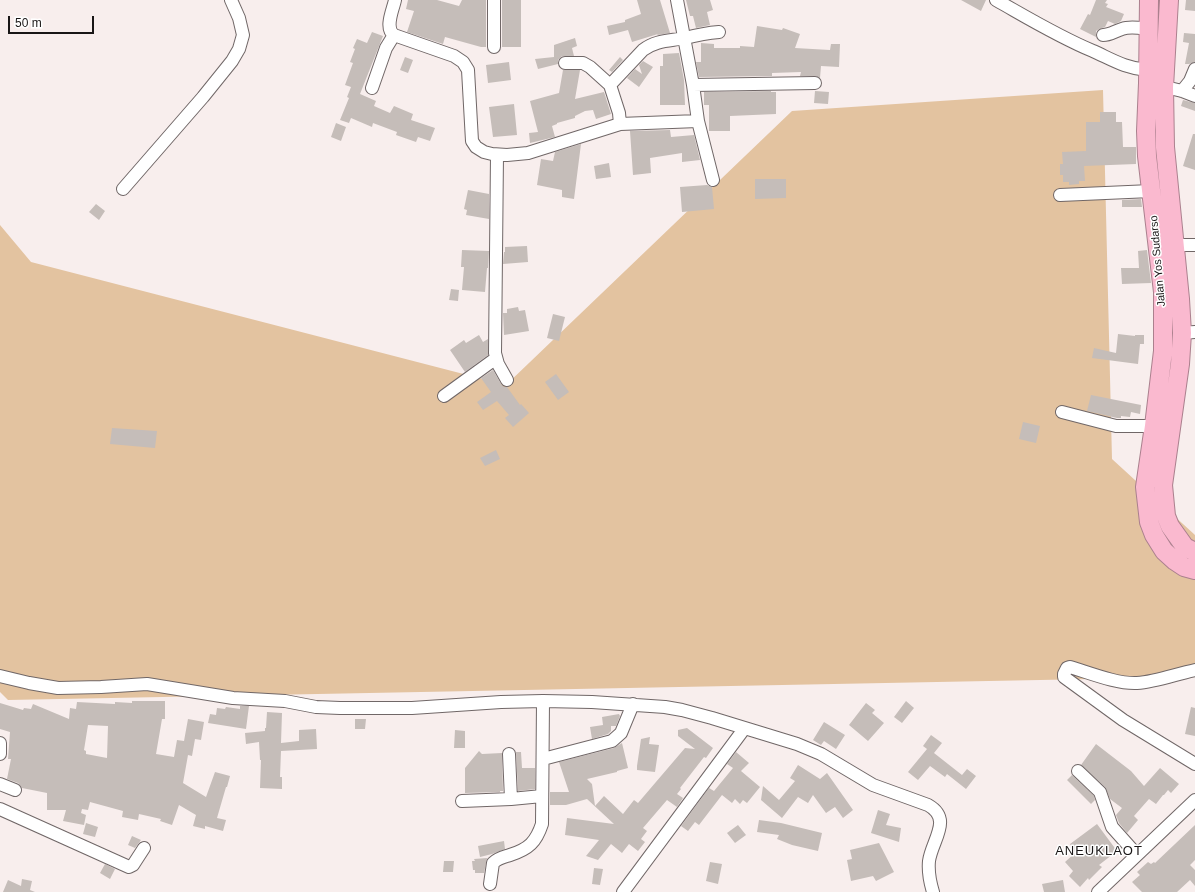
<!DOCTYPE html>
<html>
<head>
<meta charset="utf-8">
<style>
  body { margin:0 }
  #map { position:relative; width:1195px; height:892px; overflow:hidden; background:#f8eeed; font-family:Arial,sans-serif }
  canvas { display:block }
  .scale { position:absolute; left:8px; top:16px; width:86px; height:18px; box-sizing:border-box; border:2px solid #191616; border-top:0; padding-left:5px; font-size:12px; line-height:14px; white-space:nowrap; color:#191616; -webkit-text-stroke:3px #fff; paint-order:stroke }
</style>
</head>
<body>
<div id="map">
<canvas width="1195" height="892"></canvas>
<div class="scale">50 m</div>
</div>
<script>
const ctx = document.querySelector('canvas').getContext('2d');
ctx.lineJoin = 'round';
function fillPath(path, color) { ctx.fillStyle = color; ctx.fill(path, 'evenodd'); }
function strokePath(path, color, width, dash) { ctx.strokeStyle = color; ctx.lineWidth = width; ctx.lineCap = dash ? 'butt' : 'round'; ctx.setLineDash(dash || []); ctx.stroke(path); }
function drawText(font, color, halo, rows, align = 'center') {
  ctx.font = font + ' Arial,sans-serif'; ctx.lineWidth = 3; ctx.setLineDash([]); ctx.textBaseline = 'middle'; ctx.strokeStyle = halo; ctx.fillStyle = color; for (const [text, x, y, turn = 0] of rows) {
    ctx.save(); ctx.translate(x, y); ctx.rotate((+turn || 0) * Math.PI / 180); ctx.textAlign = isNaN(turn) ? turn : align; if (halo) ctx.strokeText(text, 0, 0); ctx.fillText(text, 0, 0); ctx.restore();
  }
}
fillPath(new Path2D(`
  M1103,90L1112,459L1195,535V677L8,700L0,692V225L31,262L506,385L792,111Z`), '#e3c3a0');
fillPath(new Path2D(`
  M408,0H437L459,6L462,0H486V47H481L445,37L443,44L407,32L414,11L406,9Z
  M502,0H521V47H502Z
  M637,0H660L670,33L657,35L658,34L632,42L628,30L609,35L607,26L625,22V20L641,14Z
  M686,0H710L713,10L707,12L710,25L696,28L693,16H690Z
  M961,0H986L981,11Z
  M1096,0H1107L1105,3L1108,4L1106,7L1124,14L1121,21L1115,24L1108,21L1105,27L1099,29L1096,31V37L1080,29L1088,14L1090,15Z
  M1186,0H1195V11L1185,10Z
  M757,26L782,30L783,28L800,34L795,48L830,50L831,44H840L839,67L821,66L820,78L815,76H800L801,72L772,73V76L699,77L696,62H701V43L714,44V48H740V46L754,47Z
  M372,32L383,36L360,94L376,101L374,106L390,113L394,106L413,114L411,120L435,128L430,141L418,137L416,142L396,135L397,132L373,123L372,127L351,118L349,123L340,120L349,98L347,97L351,87L345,85L353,63L350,62L355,49L353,48L357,39L367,43Z
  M1184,33L1195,34V62L1189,64H1185L1189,43L1183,42Z
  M575,38L577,46L572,48L574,56H562L558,60V64L538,69L535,59L554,57V45Z
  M679,53L684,80L685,105H660V66H663V54Z
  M405,57L413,60L408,73L400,70Z
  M620,57L623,60L612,72L609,70Z
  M643,61L653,67L639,87L627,78L635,69L642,74L639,65Z
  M509,62L511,80L488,83L486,65Z
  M563,70H580L575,99L604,92L611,114L596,119L593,110L585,111L575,116V118L557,123V124L552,126L555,137L530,143L529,133L538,132L530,101L559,93Z
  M771,91V92H776V114L730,116V131H709V105H704V92Z
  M815,91L829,92L828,104L814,103Z
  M1183,100L1195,103V111L1181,106Z
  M514,104L517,135L493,137L489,107Z
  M1100,112H1116V122H1122L1123,147H1136V164L1084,166L1085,181H1079V184L1069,185V182H1063V175H1060V164H1063L1062,152L1086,151V122H1100Z
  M336,123L346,127L341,141L331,137Z
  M670,130L671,137L694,135L700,160L682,162V153L650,158L651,173L633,175L630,131Z
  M1193,134H1195V170L1183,166Z
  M581,144L574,199L562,197V190L537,185L541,159L553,161L555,152Z
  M609,163L611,177L596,179L594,166Z
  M755,179H786V198L755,199Z
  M707,185L712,187L714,209L682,212L680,187Z
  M468,190L489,194V219L466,215L467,210L464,209Z
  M1141,199L1142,207H1122V200Z
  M96,204L105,211L99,220L89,212Z
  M527,246L528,262L503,264L504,252H505V247Z
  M462,250L489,251L488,268H487L485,292L462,290L464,267H461Z
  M1147,250L1151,283L1122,284L1121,268H1139L1138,251Z
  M451,289L459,290L458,301L449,300Z
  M518,307L519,311L525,310L529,331L504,335L503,313H507V309Z
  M553,314L565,317L559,341L547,338Z
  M1118,334L1135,336V335H1144V344H1140L1138,364L1092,358L1094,348L1116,353Z
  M479,335L483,342L488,339V355L465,372L450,350L464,340L466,343Z
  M493,370L501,384L504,387H507L520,405L521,404L529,413L513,427L505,418L509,415L497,401L483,410L477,402L491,392L481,378Z
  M556,374L569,392L558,400L545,382Z
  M1091,395L1141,405L1140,414L1131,412L1130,417L1121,416V418H1117L1087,411Z
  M1023,422L1040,426L1036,443L1019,439Z
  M112,428L157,431L155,448L110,444Z
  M496,450L500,459L485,466L480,458Z
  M132,701H165V719H162L156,754L174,757L177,740L184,741L188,719L204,722L201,740L195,739L192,756L188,755L183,783L206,797L215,772L230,776L227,787H226L217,818L226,820L223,831L205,826V829L193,826L196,815L179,805L172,825L160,821L161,819L139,814L138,820L122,817L123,811L90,802L88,810L82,809L81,813L86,815L84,825L63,821L66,810H47V793L22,788L18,783L7,779L11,759H8L10,732L0,729V703L23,710L24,708L31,709L33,704L69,719L70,708L76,709L77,702L115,704V702L132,703ZM88,725L108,726L107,758L86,754V751L84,750Z
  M906,701L914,708L902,723L894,717Z
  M866,703L875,710L872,713L884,723L868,741L849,725Z
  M240,706H249L246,729L208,723L210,714L216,715L217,708L225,709L226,707L240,709Z
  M1191,707L1195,708V736L1185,734Z
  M267,712L282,713L281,743L299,741V730L316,729L317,749L281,751L280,777H282V789L260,788L261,760H260L259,742L246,744L245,733L265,731V728H266Z
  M619,714L620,716L616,726H611V731L608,734L592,739L590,727L603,725L602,717Z
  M355,719H366L365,729H355Z
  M824,722L845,735L836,749L824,741L821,745L813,740Z
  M687,728L713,748L706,758L704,757L680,788L681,789L677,794L683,798L677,807L667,800L643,828L647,831L641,839L645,842L638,851L629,844L622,853L611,844L598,860L586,856L599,840L565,835L567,818L614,824L587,799L566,805H550V792H569L559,762L614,748L622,743L628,768L617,771V772L587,779L592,784L595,806L604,796L623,814L634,800L638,803L685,748L695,749L678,736V730Z
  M455,730L465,731V748H454Z
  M931,735L942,743L934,753L962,775L967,769L976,776L966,789L947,774L945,777L930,766L918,780L908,772L927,749L923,746Z
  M650,737L649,744L659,745L655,772L637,770V766L641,739Z
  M1096,744L1131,771L1144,786L1160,768L1179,784L1171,793L1168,790L1164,795H1163L1156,804L1149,799L1134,816L1138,820L1127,833L1119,823L1116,815L1122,808L1110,799L1105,787L1081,765Z
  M479,751L482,754L502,753L503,791H500V792L465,793V768Z
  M516,752H521L522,768H535V789L518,791Z
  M736,752L749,763L741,771L760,787L747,803L743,800L740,804L735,799L732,803L722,795L699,825L695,822L688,831L681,826L709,788L714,791L733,768L727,764Z
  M798,765L820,779L827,773L853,810L843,818L835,807L826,813L813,795L808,803L798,797L782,818L761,800L763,786L779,800L795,781L790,778Z
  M1072,775L1094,796L1095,800L1091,804L1067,780Z
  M878,810L890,814L886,825L901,828L899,842L871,833Z
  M759,820L781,823L822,833L818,851L792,845L777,839L779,835L757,832Z
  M86,823L98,827L95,837L83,834Z
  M1097,824L1117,851L1099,865L1102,867L1089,880L1088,878L1080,887L1069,876L1073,871L1065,862L1075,853L1070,844Z
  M738,825L746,835L735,843L727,833Z
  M1195,825V860L1190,865L1195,870V886L1190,880L1177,892H1142L1132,882L1140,875L1137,872L1148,862L1151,864L1154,862L1155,863Z
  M132,836L141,840L135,848L128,845Z
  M504,841L505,849L492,854L480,857L478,846Z
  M879,843L894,872L876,881L873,876L851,881L847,860L852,859L850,850Z
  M487,858L484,873H475V870H473L472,861H475L474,859Z
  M444,861H454L453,872H443Z
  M710,862L722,864L718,884L706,881Z
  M105,864L115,869L110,879L100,873Z
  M594,868L603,869L600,885L592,884Z
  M22,879L32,881L30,890L35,892H3L8,880L21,886Z
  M1063,880L1065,892H1044L1042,884Z`), '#c5bdb9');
const minor = new Path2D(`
  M395,0C393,10 384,28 394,35L454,56L463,62L468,70L472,141L476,147L484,152L492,154L507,155L528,153L620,124L698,121
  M677,0L693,85L698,121L713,180
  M996,0C1028,18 1059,37 1093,51C1113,60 1125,68 1147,70
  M1103,35C1110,35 1115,31 1122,29C1130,26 1140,28 1148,29
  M494,47V0
  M565,63H583L590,67L610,85L619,113L620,124
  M610,85L643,50C656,40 670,41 685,38C697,35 707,33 719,32
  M693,85L815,83
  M1157,85L1182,91L1195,96
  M372,88L386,48L394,35
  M1182,91L1190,81L1195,69
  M497,155L495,353L498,364L507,380
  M123,189L203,97L232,61L239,49L243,35L239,18L231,0
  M1060,195L1151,191
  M1174,245H1195
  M1182,333L1195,332
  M444,396L495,359
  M1062,412L1116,426H1154
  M1195,670C1176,674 1156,682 1137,683C1117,684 1090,673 1070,667L1067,668L1064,674V677L1123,720L1195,764
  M0,676L29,683L58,688L101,687L147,684L233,698L285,701L316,707L340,708H412L501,702L543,701L592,702L665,707L682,710L712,718L797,744L821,754L873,785L928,805C953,819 932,840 929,861C928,871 930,882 933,892
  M0,743V754
  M509,754L511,799
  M543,759L612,741L621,733L633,704
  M1078,771L1100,792L1112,827L1137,855
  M0,784L15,790
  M462,801L511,799L542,796
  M0,809L129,867L133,865L144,848
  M490,884L493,863C498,858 504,857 510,855C529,849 536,842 542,824L543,701
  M623,892L744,729
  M1098,892L1195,800`);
const highway = new Path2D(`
  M1149,0L1148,83L1146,131L1147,156L1163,292V351L1154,426L1145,487L1149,522L1154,535L1164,551L1175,561L1184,567L1195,570
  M1169,0L1164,87L1165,147L1180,299L1182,333L1180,364L1163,485L1166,516L1170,526L1185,547L1195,552`);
strokePath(minor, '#706767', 14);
strokePath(highway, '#ab808e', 20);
strokePath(minor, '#fff', 12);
strokePath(highway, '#fab9cf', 18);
drawText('11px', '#191616', '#fff', [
  ["Jalan Yos Sudarso",1158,261,-95]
]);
ctx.letterSpacing = '1px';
drawText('13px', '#191616', '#fff', [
  ["ANEUKLAOT",1099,851]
]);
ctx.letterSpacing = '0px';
</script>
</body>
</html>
